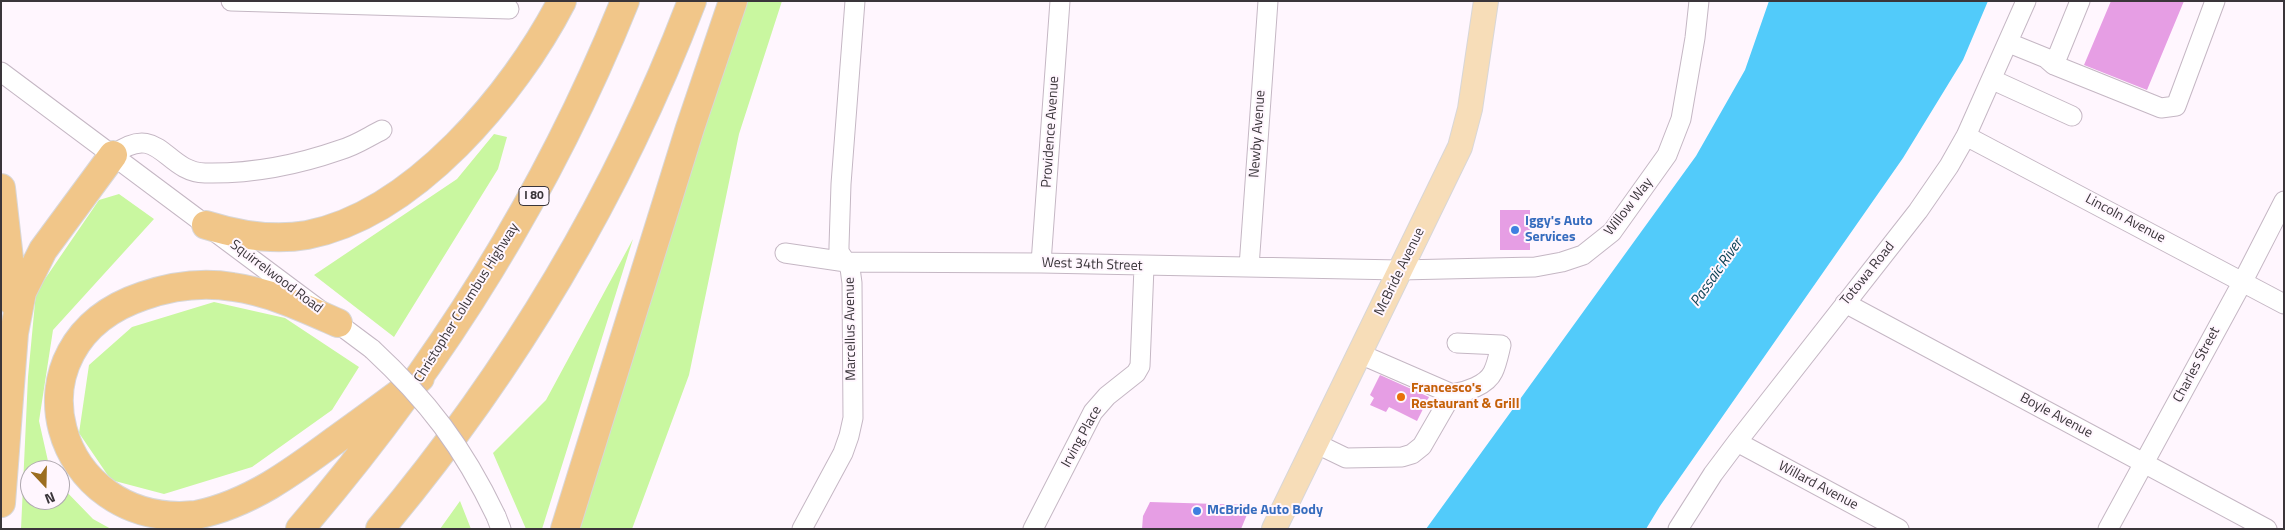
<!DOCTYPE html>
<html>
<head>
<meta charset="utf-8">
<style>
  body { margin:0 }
  #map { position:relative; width:2285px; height:530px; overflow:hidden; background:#fff6fe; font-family:"Titillium Web",sans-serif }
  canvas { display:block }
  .frame { position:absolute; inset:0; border:2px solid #3a353a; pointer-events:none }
  .north { position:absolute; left:20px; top:460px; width:50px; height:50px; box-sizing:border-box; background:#fff6fe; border:1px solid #b0a9b0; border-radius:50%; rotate:159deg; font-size:14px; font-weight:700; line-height:20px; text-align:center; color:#3a353a }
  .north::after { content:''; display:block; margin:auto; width:18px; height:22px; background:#9c6e20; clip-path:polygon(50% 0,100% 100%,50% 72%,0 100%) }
</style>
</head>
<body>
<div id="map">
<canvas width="2285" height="530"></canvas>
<div class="frame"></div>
<div class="north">N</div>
</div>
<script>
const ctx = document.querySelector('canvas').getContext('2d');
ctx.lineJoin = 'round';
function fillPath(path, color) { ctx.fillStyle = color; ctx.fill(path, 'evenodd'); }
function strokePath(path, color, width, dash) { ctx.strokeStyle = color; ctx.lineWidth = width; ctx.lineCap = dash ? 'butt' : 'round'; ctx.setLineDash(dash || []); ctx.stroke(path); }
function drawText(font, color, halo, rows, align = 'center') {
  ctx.font = font + ' "Titillium Web",sans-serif'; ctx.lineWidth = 4; ctx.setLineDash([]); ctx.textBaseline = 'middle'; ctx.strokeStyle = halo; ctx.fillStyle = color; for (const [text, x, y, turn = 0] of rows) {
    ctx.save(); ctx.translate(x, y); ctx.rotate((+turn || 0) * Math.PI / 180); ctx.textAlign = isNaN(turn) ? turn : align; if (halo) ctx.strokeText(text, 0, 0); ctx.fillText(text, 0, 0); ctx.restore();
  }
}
fillPath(new Path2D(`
  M743,1H782L739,134L689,375L632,529H579Z
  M494,134L507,137L498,169L394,337L314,275L457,179Z
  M119,194L154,219L53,330L39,421L50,470H30V500H60V485L93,519L111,529H21L28,377L36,292L99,200Z
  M633,239L542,529H526L493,453L546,400Z
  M214,302L285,318L359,367L332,410L252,467L164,494L111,480L79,433L89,365L132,327Z
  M460,501L471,529H440Z`), '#c9f7a0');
fillPath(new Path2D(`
  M1769,1H1988L1963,60L1903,158L1660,506L1646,529H1426L1696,156L1745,70Z`), '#52cbfa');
fillPath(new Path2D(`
  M2111,1H2184L2147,90L2084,65Z
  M1500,210H1530V250H1500Z
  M1380,375L1429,397L1417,421L1389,407L1386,412L1370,405L1374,398L1370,395Z
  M1150,502L1251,505L1241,529H1142L1143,516Z`), '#e69ee4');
const minor = new Path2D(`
  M231,1L509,9
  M2080,1L2054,65L2161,108L2176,106L2215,1
  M2009,43L2046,58L2054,65
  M1,72L372,349
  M1993,80L2072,116
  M1966,136L2284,304
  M113,155C160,120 164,172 205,173C250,174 297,165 340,150C355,146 368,137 382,130
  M785,253L846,262L1041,263L1400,270L1535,267L1562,262L1583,255L1612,232L1667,155L1681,119L1695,38L1699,1
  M1041,263L1060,1
  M1249,267L1268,1
  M1845,303L2267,529
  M1452,394C1466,392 1487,385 1493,372C1497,364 1499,353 1501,345L1457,343
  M1737,442L1899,529
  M1317,444L1346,458L1402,457L1412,454L1422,446L1452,394L1360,354
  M496,516L501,529
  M802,529L843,453L849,436L853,418L852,283L850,268L839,252V246L841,184L855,1
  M1033,529L1093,412L1107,396L1136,373L1140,366L1144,267
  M1678,529L1713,474L1737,442L1918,211L1949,166L1966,136L2026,1
  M2108,529L2243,281L2284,201`);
const major = new Path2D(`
  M1274,529L1460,147L1470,109L1486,1`);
const highway = new Path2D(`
  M1,188L14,303
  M206,225C238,235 273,241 307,235C414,214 514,94 562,1
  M338,323C304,308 270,292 233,287C203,282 172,286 143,296C0,344 54,530 196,515C250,504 294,471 337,439C365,419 392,399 420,378
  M1,503L14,333L22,292L43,250L113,155
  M300,529C436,371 547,195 625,1
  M380,529C512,372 619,193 692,1
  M565,529L690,128L733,1`);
strokePath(minor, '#c5b7c4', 21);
strokePath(major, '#d8d7d8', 26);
strokePath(highway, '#d8d7d8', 30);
strokePath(minor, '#fff', 19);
strokePath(major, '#f7ddb8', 24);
strokePath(highway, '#f1c689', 28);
const minorBridge = new Path2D(`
  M372,349C428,401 463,447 496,516`);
strokePath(minorBridge, '#c5b7c4', 21, []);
strokePath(minorBridge, '#fff', 19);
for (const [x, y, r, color] of [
  [1515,230,5,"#3f7fe0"],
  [1401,397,5,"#e8710a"],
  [1197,511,5,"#3f7fe0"]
]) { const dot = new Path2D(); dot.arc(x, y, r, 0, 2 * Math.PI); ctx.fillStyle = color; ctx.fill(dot); strokePath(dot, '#fff6fe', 2); }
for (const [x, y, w] of [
  [534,196,30]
]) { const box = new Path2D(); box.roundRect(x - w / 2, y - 9.5, w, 19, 4); ctx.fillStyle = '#fff6fe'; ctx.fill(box); strokePath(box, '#3a353a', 1); }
drawText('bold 12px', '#3a353a', null, [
  ["I 80",534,196]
]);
drawText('14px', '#3a353a', '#fff6fe', [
  ["Providence Avenue",1051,132,-86],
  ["Newby Avenue",1258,134,-86],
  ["Willow Way",1629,207,-52],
  ["Lincoln Avenue",2125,219,28],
  ["West 34th Street",1092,265,2],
  ["McBride Avenue",1400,272,-64],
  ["Totowa Road",1868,274,-51],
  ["Squirrelwood Road",276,277,37],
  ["Christopher Columbus Highway",467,303,-58],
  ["Marcellus Avenue",851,329,-91],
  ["Charles Street",2197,365,-62],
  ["Boyle Avenue",2056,416,28],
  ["Irving Place",1082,437,-61],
  ["Willard Avenue",1818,486,28]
]);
drawText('bold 14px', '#366cbe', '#fff6fe', [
  ["Iggy's Auto",1525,222],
  ["Services",1525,238],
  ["McBride Auto Body",1207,511]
], 'left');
drawText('bold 14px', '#c56008', '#fff6fe', [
  ["Francesco's",1411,389],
  ["Restaurant & Grill",1411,405]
], 'left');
drawText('italic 15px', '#0e4356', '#fff6fe', [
  ["Passaic River",1717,273,-55]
]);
</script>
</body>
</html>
